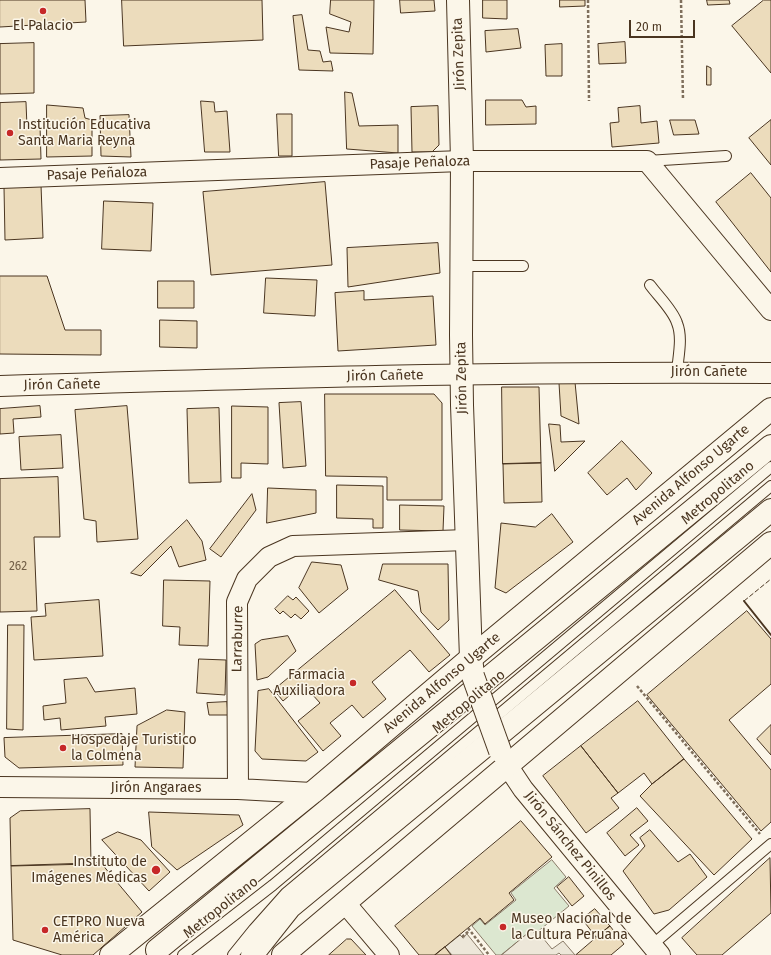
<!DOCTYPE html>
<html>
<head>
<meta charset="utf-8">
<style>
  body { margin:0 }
  #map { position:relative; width:771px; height:955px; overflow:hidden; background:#fbf6e9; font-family:"Fira Sans",sans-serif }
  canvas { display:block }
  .scale { position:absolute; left:629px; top:20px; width:66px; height:18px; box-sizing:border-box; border:2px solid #4a3520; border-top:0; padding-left:5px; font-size:12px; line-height:14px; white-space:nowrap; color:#4a3520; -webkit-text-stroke:3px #fbf6e9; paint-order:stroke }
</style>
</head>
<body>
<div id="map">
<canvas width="771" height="955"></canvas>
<div class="scale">20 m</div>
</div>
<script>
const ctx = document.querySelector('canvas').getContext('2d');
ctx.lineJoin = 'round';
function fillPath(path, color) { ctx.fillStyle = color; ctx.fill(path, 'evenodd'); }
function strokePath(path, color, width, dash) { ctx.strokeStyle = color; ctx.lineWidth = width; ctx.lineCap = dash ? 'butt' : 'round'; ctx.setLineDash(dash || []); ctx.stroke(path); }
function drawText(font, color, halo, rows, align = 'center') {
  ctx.font = font + ' "Fira Sans",sans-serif'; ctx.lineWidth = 3; ctx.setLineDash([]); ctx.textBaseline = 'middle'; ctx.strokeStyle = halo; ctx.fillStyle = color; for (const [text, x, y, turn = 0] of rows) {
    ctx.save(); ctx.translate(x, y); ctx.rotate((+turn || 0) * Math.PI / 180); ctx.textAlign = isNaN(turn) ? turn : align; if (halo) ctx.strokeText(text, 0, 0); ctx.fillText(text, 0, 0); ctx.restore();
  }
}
const green = new Path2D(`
  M552,860L566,877L554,888L569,906L536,933L532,930L501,955H496L472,926L480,919L485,925L516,900L511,893Z`);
fillPath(green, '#dce7d0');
strokePath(green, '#887966', 1);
const parking = new Path2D(`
  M532,930L535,934L538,932L552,949L563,941L575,955H561L559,953L556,955H502Z
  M467,934L484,955H452L445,947L460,935L463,938Z`);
fillPath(parking, '#ede7d9');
strokePath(parking, '#887966', 1);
const building = new Path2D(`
  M0,0H85L86,22L0,27Z
  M122,0H262L263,40L124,46Z
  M331,0H374L373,54L330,53L326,27L349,32L351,22L330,14Z
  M400,0H434L435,11L401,13Z
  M483,0H507V19L483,18Z
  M560,0H585V6L560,7Z
  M707,0H729L730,4L708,5Z
  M764,0H771V73L732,26Z
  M302,15L308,50L320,51L323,62L331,61L333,71L299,70L293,16Z
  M518,29L521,48L486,52L485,31Z
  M625,42L626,63L599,64L598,44Z
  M34,43V93L0,94V44Z
  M562,44V76H546L545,45Z
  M707,66L711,68V85H707Z
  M345,92L352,93L359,126L398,125V153L347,149Z
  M486,100H522L526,107L536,106V124L486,125Z
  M201,101L214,102L215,112L227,111L230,152H205Z
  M26,102L27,127L40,126L41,159L0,160V103Z
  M47,105L83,108L85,118L92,120V156L47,157Z
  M438,106L439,145L432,152H412L411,107Z
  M640,106L641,123L657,121L659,143L612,147L610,123L619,122L618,108Z
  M277,114H292V156H279Z
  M129,115L131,157L101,156L100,116Z
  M670,120H695L699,134L674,135Z
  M771,120V165L749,138Z
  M751,173L771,198V272L716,202Z
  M325,182L332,265L211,275L203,192Z
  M41,185L43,238L5,240L4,187Z
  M104,201L153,203L151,251L102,249Z
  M438,243L440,273L348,287L347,248Z
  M0,276H47L65,330H101V355L0,354Z
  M266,278L317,280L315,316L264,313Z
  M158,281H194V308H158Z
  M364,291V300L433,296L436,345L338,351L335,293Z
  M160,320L197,321V348L160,347Z
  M575,382L579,424L561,416L559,383Z
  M502,387H539L541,463L503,464Z
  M325,394H434L442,403V500H387V477L326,476Z
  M301,402L306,466L283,468L279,403Z
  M40,406L41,417L13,419L14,433L0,434V409Z
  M127,406L138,539L97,542L96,521L84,519L75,410Z
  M232,406L268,407V464L241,463V478H232Z
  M219,408L221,482L189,483L187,409Z
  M549,424L560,425L561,442L585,441L555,471Z
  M61,435L63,468L21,470L19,437Z
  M622,441L652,473L636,490L627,478L607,495L588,473Z
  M541,463L542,502L504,503L503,464Z
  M58,477L60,537H34L37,611L0,612V479Z
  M337,485L383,486V528H373V519L337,518Z
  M268,488L316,490V513L267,523Z
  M252,494L256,510L221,557L210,549Z
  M400,505L444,506L443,531L400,530Z
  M552,514L573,542L506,593L495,588L501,523L535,527Z
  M187,520L202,541L206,560L179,567L171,546L141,576L131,573Z
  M312,562L341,565L348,589L319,613L299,588Z
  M383,564H448L449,620L438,630L421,612L418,591L379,580Z
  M164,580L210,581L208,646L179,645L180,627L163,626Z
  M395,590L450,655L429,672L410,650L372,682L386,699L363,718L352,705L330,723L341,736L323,751L298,721L320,703L303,684L283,701L274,690Z
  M288,596L293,600L296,597L309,611L301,619L295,614L291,618L283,611L280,614L275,609Z
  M99,600L103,656L34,660L31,617L46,616L45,604Z
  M747,611L771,639V684L729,720L771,770V822L761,831L647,695Z
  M8,625H24L23,730L7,729Z
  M288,636L296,651L268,677L257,680L255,644L261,640Z
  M199,659L226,660L225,695L197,693Z
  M87,678L95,692L135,688L137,714L105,717L106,726L61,730L60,718L44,720L43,706L66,703L64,680Z
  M269,689L318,752L306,761L262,759L255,751L258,691Z
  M638,701L684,759L652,784L644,773L618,793L581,746Z
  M227,702L228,715H209L207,703Z
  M167,710L185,712L183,768L135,767L137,726Z
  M771,725V755L757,739Z
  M122,734L123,765L19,768L5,757L4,738Z
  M581,746L618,793L611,798L619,808L586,833L543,776Z
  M684,759L752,839L714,875L640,796L652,784Z
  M637,808L648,821L630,835L639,845L625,856L607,833Z
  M90,809L91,864L11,866L10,818L20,811Z
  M149,812L239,815L243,825L177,870L152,847Z
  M521,821L552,857L509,893L514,900L485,924L480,918L435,955H419L395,926Z
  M650,830L678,862L690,854L707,877L669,910L654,914L623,871L645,846L640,838Z
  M118,832L141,840L170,872L149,891L102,840Z
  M770,858L771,913L722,955H697L682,938Z
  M101,863L142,912L93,955H62L13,940L11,866Z
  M569,877L584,896L572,906L557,887Z
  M595,909L610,926L596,937L582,919Z
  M610,926L624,944L611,955H576Z
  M347,939H351L366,955H329Z
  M445,947L451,955H435Z`);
fillPath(building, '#ecdcbc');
strokePath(building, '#4a3520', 1);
const service = new Path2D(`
  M647,161L726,156
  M461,266H523
  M650,285C658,296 673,310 677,323C683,338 678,357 677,372
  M652,945L771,844
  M183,955L273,885L771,467
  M233,955L254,929L286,893L771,486`);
const minor = new Path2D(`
  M0,178L462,161H647L771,310
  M0,386C257,378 514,371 771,373
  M507,765L523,789L660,955
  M0,787L238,789L312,793
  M238,789L237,602L247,579L269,557L293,546L467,540
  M345,903L389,955`);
const tertiary = new Path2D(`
  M458,0L462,161L461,335L462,405L471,658L473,674`);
const primary = new Path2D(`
  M157,950L771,446
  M111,955L312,793L471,658L771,409
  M252,955L290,907L771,510
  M283,955L771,543`);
strokePath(service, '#4a3520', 12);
strokePath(minor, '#4a3520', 22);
strokePath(tertiary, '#4a3520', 24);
strokePath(primary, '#4a3520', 24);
strokePath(new Path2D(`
  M588,0L589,101
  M681,0L683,100
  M637,686L760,834
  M468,928L489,955
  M462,937L469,931`), '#7f6f5c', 2.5, [3, 2]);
strokePath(service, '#fbf6e9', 10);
strokePath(minor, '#fbf6e9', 20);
strokePath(tertiary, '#fbf6e9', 22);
strokePath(primary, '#fbf6e9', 22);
const tertiaryBridge = new Path2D(`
  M473,676L500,751`);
strokePath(tertiaryBridge, '#4a3520', 24, []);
strokePath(tertiaryBridge, '#fbf6e9', 22);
strokePath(new Path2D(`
  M744,601L771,579`), '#4a3520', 1, [5, 2]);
strokePath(new Path2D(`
  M744,601L771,635`), '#4a3520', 2);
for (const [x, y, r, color] of [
  [43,11,4,"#c62828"],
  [10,133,4,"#c62828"],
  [353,683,4,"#c62828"],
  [63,748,4,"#c62828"],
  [156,870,5,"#c62828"],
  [503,927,4,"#c62828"],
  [45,930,4,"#c62828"]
]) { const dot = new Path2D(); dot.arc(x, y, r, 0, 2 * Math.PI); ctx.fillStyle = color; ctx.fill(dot); strokePath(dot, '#fbf6e9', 1.5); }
drawText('12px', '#725f47', null, [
  ["262",18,567]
]);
drawText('14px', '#4a3520', '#fbf6e9', [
  ["El Palacio",43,26,"center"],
  ["Institución Educativa",18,125],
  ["Santa Maria Reyna",18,141],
  ["Farmacia",345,675,"right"],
  ["Auxiliadora",345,691,"right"],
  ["Hospedaje Turistico",71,740],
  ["la Colmena",71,756],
  ["Instituto de",147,862,"right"],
  ["Imágenes Médicas",147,878,"right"],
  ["Museo Nacional de",511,919],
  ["la Cultura Peruana",511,935],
  ["CETPRO Nueva",53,922],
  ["América",53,938]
], 'left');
drawText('14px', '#4a3520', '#fbf6e9', [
  ["Jirón Zepita",459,54,-92],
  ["Pasaje Peñaloza",420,163,-2],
  ["Pasaje Peñaloza",97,174,-2],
  ["Jirón Cañete",709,372],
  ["Jirón Cañete",385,376,-1],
  ["Jirón Zepita",462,378,-91],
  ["Jirón Cañete",62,385,-1],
  ["Avenida Alfonso Ugarte",691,475,-40],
  ["Metropolitano",718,493,-40],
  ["Larraburre",238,639,-89],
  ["Avenida Alfonso Ugarte",442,683,-40],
  ["Metropolitano",469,702,-40],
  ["Jirón Angaraes",156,788],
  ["Jirón Sánchez Pinillos",570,846,51],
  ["Metropolitano",221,908,-38]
]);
</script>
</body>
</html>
